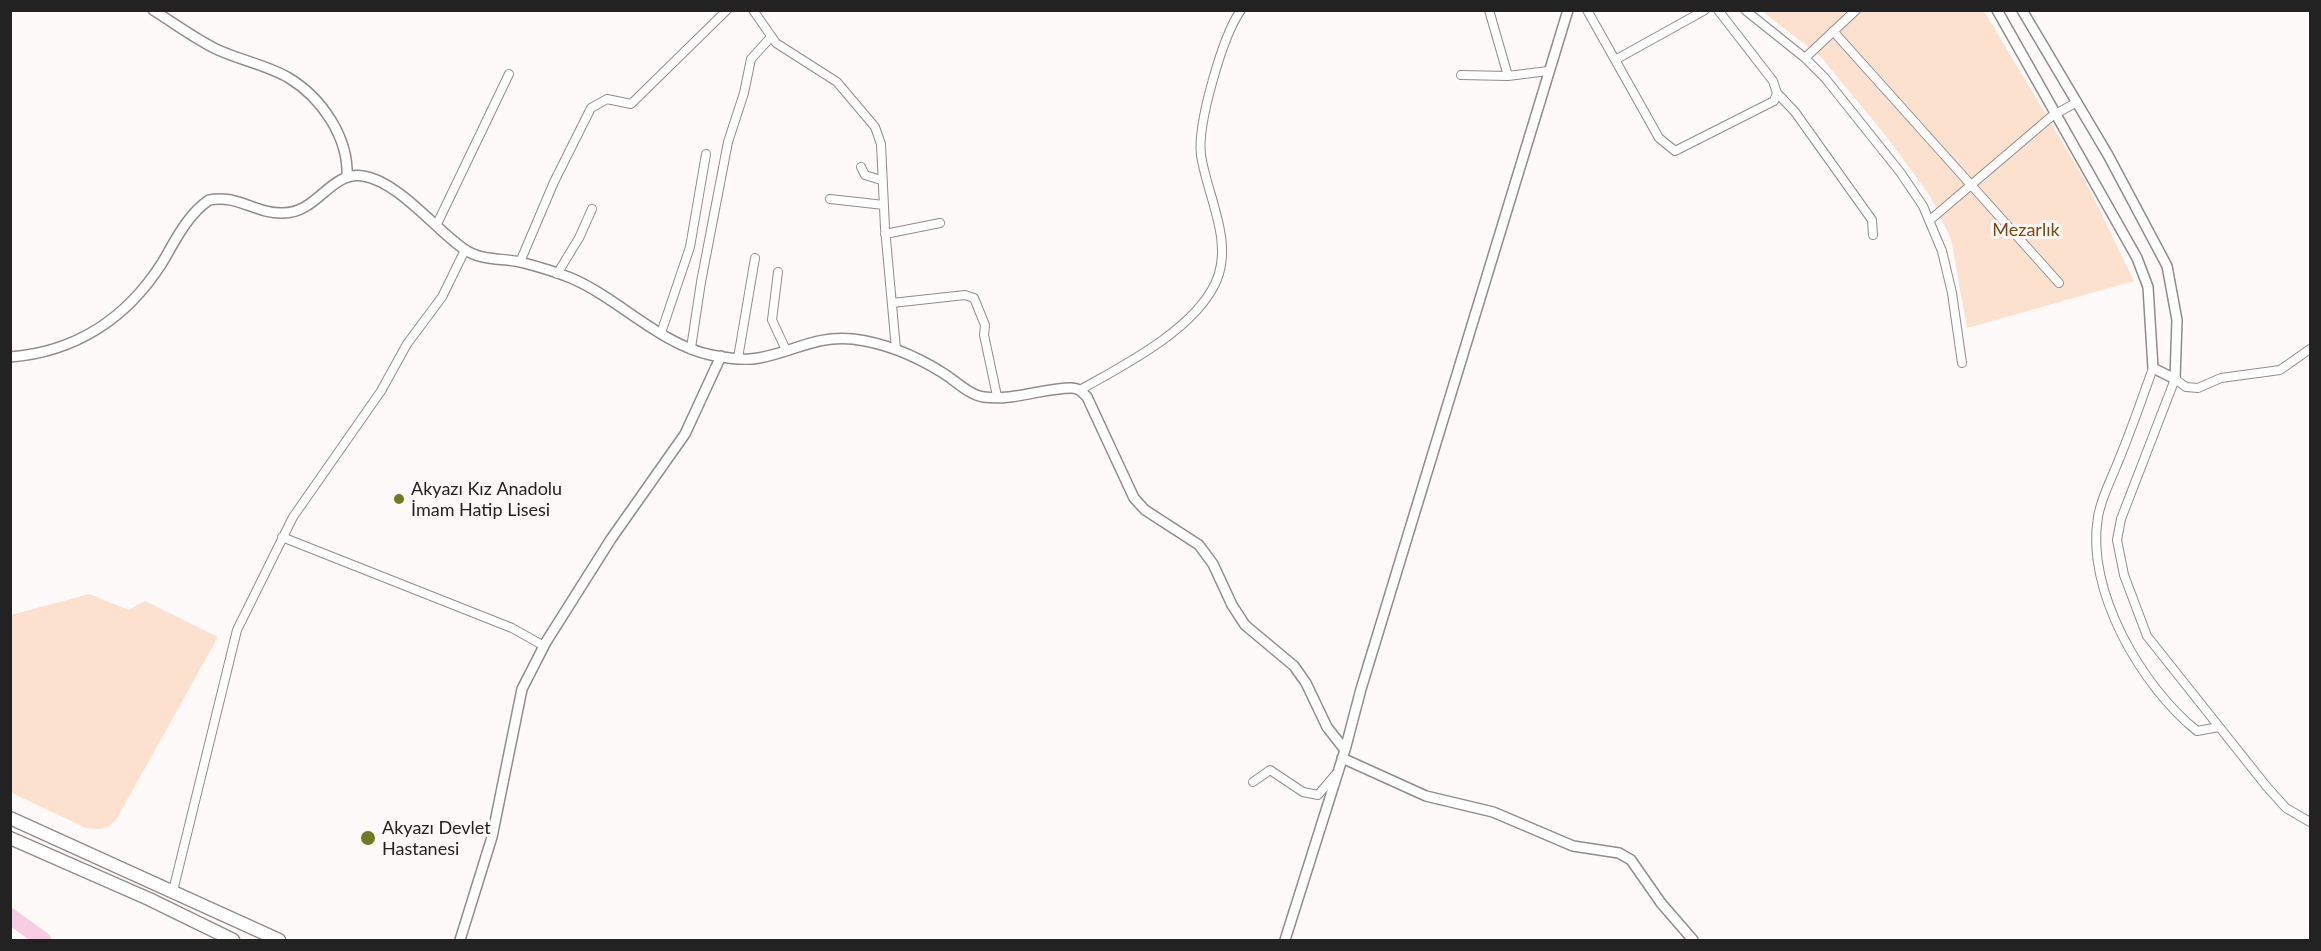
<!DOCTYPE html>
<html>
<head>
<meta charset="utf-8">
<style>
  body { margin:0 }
  #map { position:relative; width:2321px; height:951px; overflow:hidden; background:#fefaf9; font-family:Lato,sans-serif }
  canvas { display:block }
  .frame { position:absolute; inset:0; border:12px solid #232222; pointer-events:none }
</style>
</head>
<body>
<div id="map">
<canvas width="2321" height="951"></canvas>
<div class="frame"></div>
</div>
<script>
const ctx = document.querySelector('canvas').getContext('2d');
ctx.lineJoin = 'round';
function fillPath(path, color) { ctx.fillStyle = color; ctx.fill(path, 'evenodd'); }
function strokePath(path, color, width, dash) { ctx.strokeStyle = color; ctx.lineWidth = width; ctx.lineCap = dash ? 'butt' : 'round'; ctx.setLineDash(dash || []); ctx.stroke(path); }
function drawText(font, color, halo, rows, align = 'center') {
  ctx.font = font + ' Lato,sans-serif'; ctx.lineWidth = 6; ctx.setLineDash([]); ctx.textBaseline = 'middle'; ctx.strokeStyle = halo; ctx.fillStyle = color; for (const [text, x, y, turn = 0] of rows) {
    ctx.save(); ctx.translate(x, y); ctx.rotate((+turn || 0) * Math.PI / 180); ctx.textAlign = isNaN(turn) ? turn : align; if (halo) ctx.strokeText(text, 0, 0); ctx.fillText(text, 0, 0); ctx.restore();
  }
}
fillPath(new Path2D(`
  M1762,11H1984L2085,180L2134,281L1967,328L1951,239L1930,196L1886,136L1821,57Z
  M89,594L129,610L145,601L218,637L116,820C106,830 100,830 86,828L10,792L11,615Z`), '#fce2ce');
strokePath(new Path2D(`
  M10,916L43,940`), '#f8cce3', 16);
const minor = new Path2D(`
  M753,10L776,43L837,82L875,127L881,144L885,228L896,349
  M1489,10L1508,76
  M1587,10L1659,138L1675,151L1774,101L1777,93L1773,81L1718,10
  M1745,10L1805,58L1825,78L1900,172L1923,206L1942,251L1952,293L1962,363
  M1833,31L2059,283
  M1805,58L1856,10
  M1615,60L1705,10
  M1461,75L1508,76L1548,71
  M1777,93L1795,112L1872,220L1873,235
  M861,167L865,175L881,180
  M830,199L884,205
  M1930,220L2052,116L2077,102
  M437,224L509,74
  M885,234L940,223
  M520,262L554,182L591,108L607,99L631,104L727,10
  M778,272L772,320L786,350
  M557,274L579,238L592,209
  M892,303L965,295L974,298L985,325L984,335L997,396
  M661,333L690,247L706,154
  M691,348L701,282L728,142L744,93L751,59L771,37
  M2310,349L2280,370L2221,378L2198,388L2186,387L2175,379L2121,519L2117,540L2124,575L2147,636L2267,787L2286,808L2310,822
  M738,358L755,258
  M2153,368C2142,399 2131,431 2118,462C2111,480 2101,498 2098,517C2085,590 2142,687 2197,731L2219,727
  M1080,390C1124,365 1192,331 1215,284C1235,243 1207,196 1201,155C1197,124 1223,35 1241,10
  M282,537L512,628L544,646
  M1253,782L1270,770L1303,792L1318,795L1335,775
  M173,891L237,630L293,517L381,391L407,344L442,297L465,250`);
const tertiary = new Path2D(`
  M153,10C174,23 194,38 216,49C239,60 267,65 289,78C322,98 349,138 347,177
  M1997,10L2137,258L2148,287L2153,368L2175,379L2177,320L2167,266L2108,155L2022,10
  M10,357C76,352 127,318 162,263C175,241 187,215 209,200C237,194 256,214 283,213C318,213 330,171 363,176C398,181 436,230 464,249C481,261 501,258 520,262C536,266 556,272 571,278C618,298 661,345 711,355C726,358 744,361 759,358C793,352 816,335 853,339C885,343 916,356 943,373C956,381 969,395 984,397C1013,401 1044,388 1071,388C1079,388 1082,392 1087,397L1134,498L1145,510L1199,545L1213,564L1232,605L1245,625L1294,666L1306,683L1327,727L1345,750
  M1342,758L1426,796L1493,812L1573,846L1619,853L1631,860L1661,903L1693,940
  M460,940L492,837L522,689L546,642L611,539L685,434L721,356
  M1285,940L1345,750L1361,689L1568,10`);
const trunk = new Path2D(`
  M10,818L279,940
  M10,838L149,899L233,940`);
strokePath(minor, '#918c8c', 10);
strokePath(tertiary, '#918c8c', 12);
strokePath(trunk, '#918c8c', 15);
strokePath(minor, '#fff', 8);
strokePath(tertiary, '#fff', 9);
strokePath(trunk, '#fff', 12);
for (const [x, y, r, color] of [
  [399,499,6,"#6f7a25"],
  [368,838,8,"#6f7a25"]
]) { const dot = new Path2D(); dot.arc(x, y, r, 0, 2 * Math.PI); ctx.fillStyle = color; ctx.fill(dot); strokePath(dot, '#fefaf9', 2); }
drawText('18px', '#7e460a', '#fefaf9', [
  ["Mezarlık",2026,230]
]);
drawText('18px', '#232222', '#fefaf9', [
  ["Akyazı Kız Anadolu",411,489],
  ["İmam Hatip Lisesi",411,510],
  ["Akyazı Devlet",382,828],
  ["Hastanesi",382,849]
], 'left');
</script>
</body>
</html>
